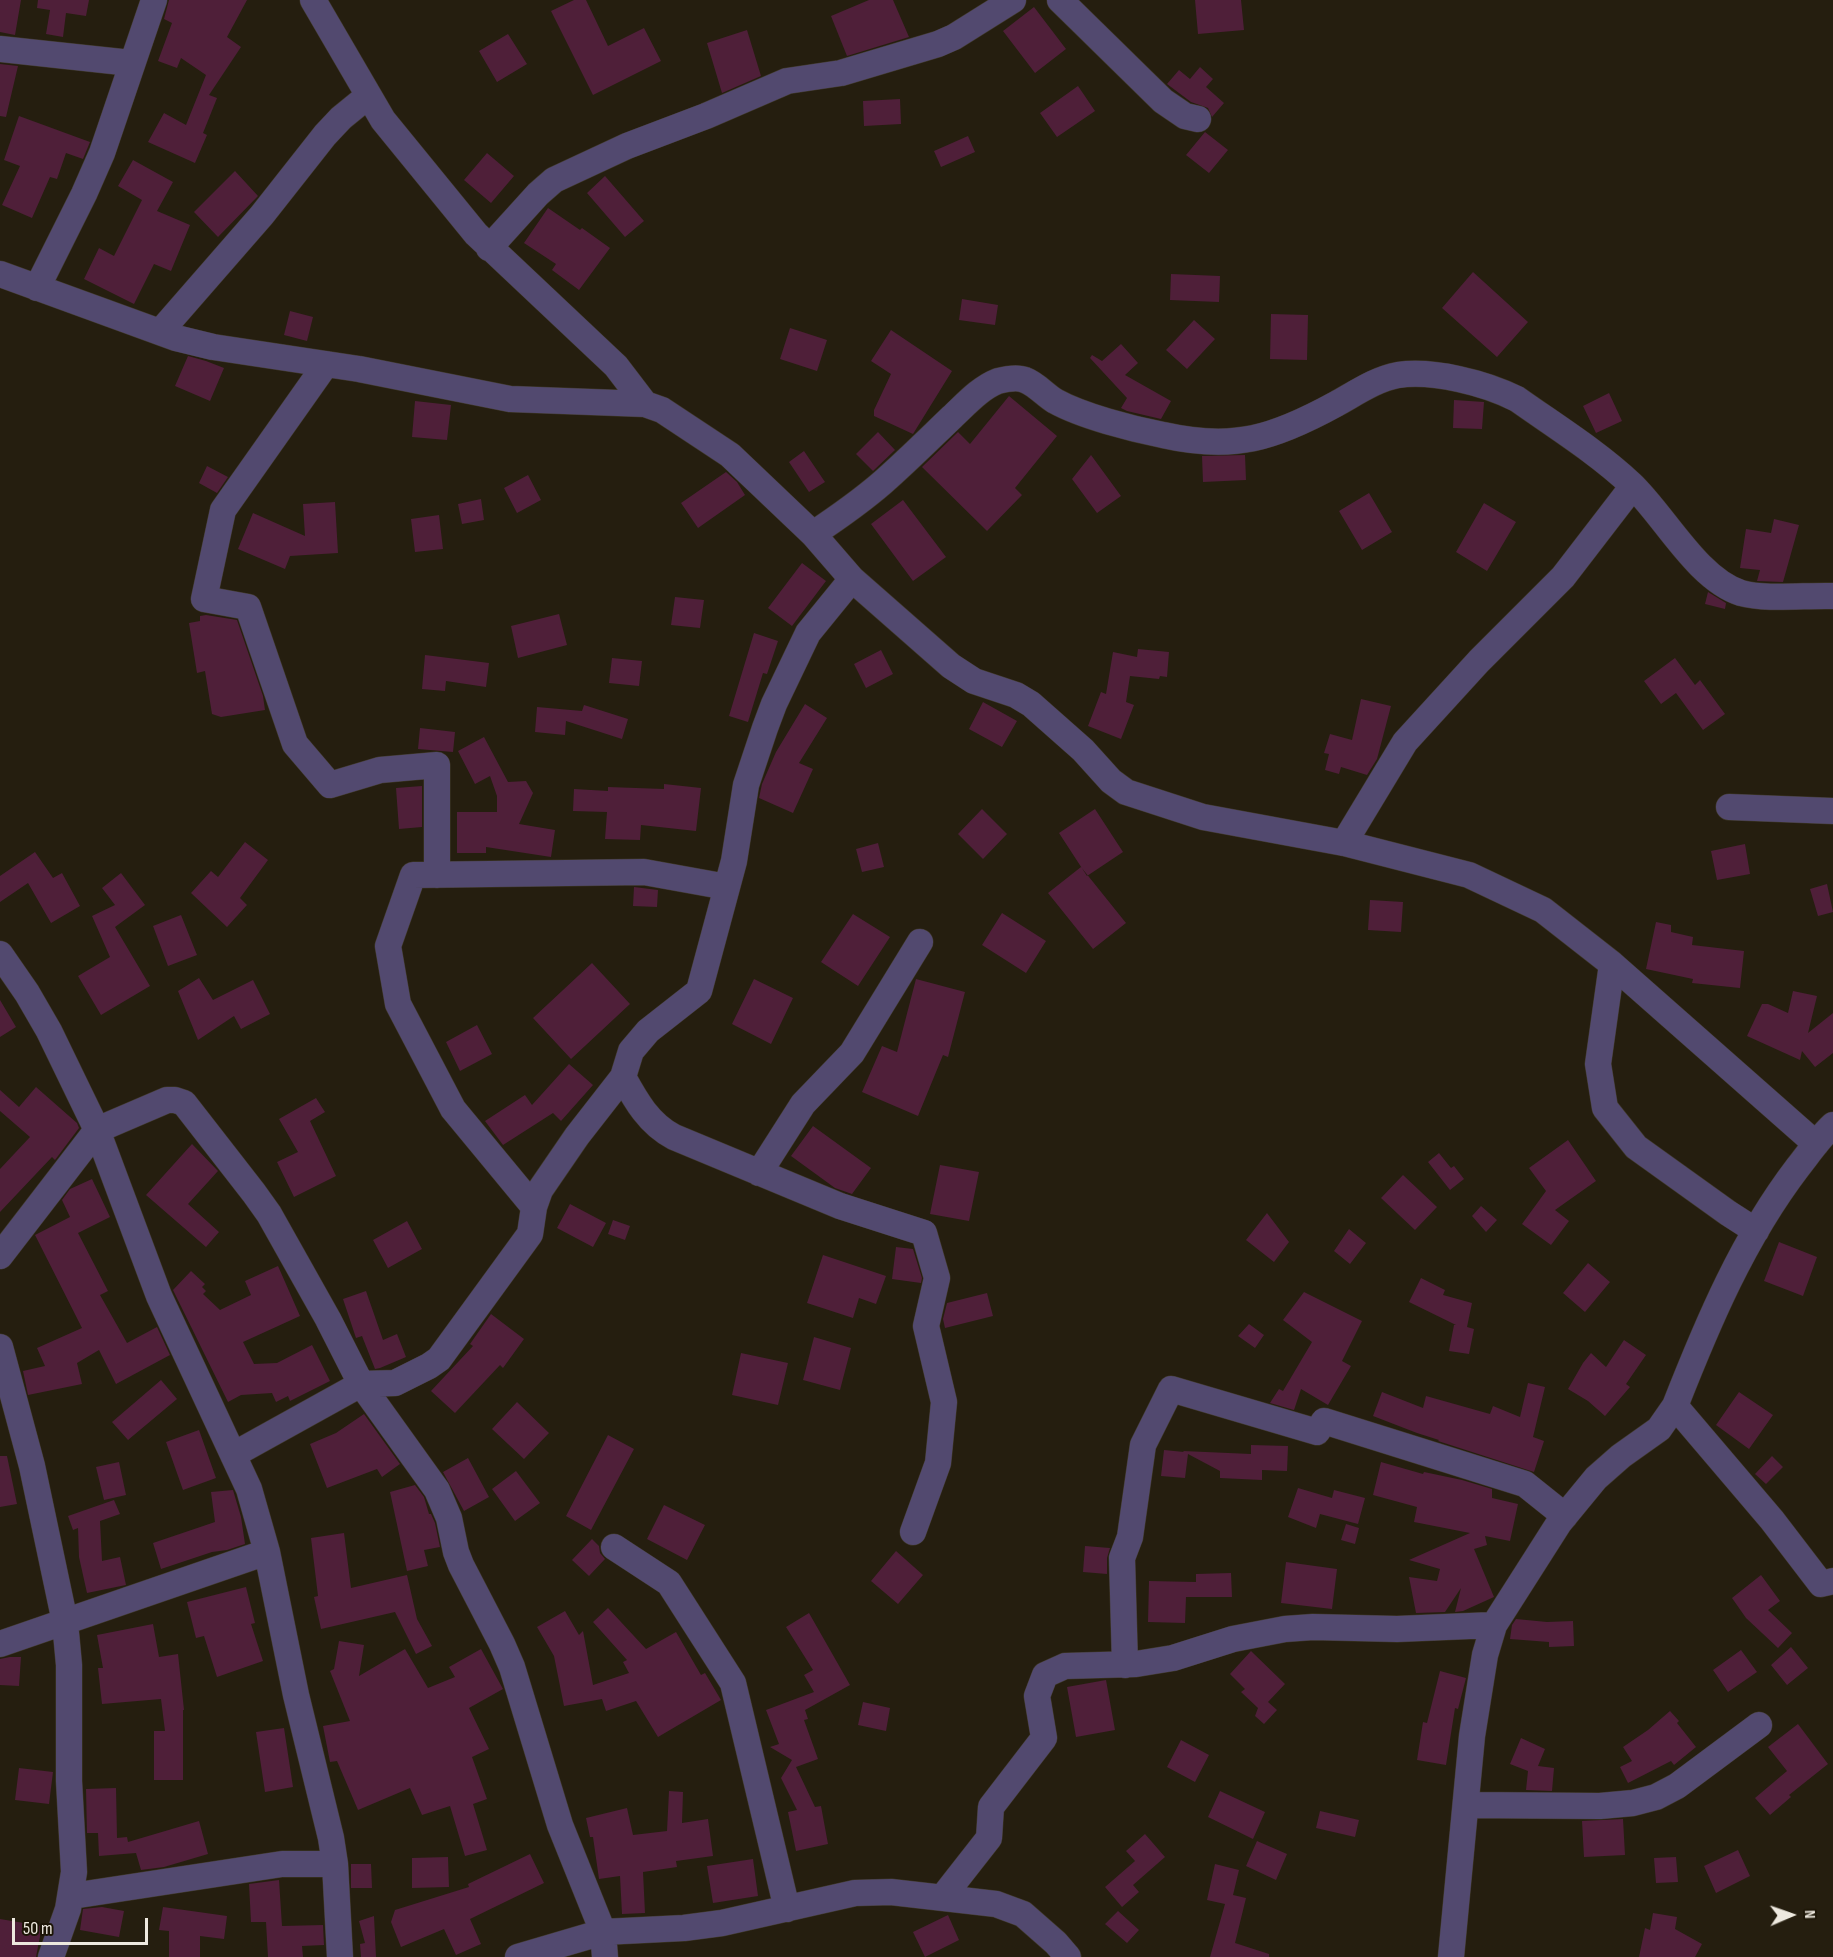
<!DOCTYPE html>
<html>
<head>
<meta charset="utf-8">
<style>
  body { margin:0 }
  #map { position:relative; width:1833px; height:1957px; overflow:hidden; background:#251e0f; font-family:"Sofia Sans Condensed",sans-serif }
  canvas { display:block }
  .north { position:absolute; left:1761px; top:1885px; width:60px; height:60px; -webkit-text-stroke:4px #1c1506; paint-order:stroke; rotate:88deg; font-size:16px; font-weight:700; line-height:24px; text-align:center; color:#eee9df }
  .north::after { content:''; display:block; margin:auto; width:21px; height:27px; background:#eee9df; clip-path:polygon(50% 0,100% 100%,50% 72%,0 100%) }
  .scale { position:absolute; left:12px; top:1918px; width:136px; height:27px; box-sizing:border-box; border:3px solid #eee9df; border-top:0; padding-left:8px; font-size:18px; line-height:21px; white-space:nowrap; color:#eee9df; -webkit-text-stroke:4px #1c1506; paint-order:stroke }
</style>
</head>
<body>
<div id="map">
<canvas width="1833" height="1957"></canvas>
<div class="north">N</div>
<div class="scale">50 m</div>
</div>
<script>
const ctx = document.querySelector('canvas').getContext('2d');
ctx.lineJoin = 'round';
function fillPath(path, color) { ctx.fillStyle = color; ctx.fill(path, 'evenodd'); }
function strokePath(path, color, width, dash) { ctx.strokeStyle = color; ctx.lineWidth = width; ctx.lineCap = dash ? 'butt' : 'round'; ctx.setLineDash(dash || []); ctx.stroke(path); }
fillPath(new Path2D(`
  M0,0H21L15,35L0,32Z
  M38,0H89L86,16L66,13L63,37L46,34L50,10L37,8Z
  M169,0H247L227,37L241,47L209,95L217,98L203,133L207,135L195,163L148,142L164,113L186,125L206,75L181,58L177,68L158,61L172,23L164,19Z
  M574,0H586L608,46L644,28L661,61L593,95L551,11Z
  M869,0H893L909,37L847,56L831,16Z
  M1195,0H1241L1244,30L1198,34Z
  M1034,7L1066,49L1035,73L1003,31Z
  M747,30L761,76L722,93L707,43Z
  M508,34L527,64L497,82L479,51Z
  M0,64L18,66L6,117L0,116Z
  M1200,67L1213,79L1206,87L1224,103L1212,117L1208,108L1191,102L1167,84L1179,70L1190,79Z
  M1078,86L1095,111L1057,137L1040,113Z
  M900,99L901,124L864,126L863,101Z
  M19,116L90,142L83,159L66,153L57,179L50,177L32,218L2,205L20,166L4,160Z
  M1205,132L1228,150L1209,173L1186,155Z
  M968,136L975,152L941,167L934,151Z
  M487,153L514,176L491,203L464,180Z
  M133,160L173,182L157,211L190,225L171,271L154,264L134,304L84,279L99,248L114,256L142,200L118,186Z
  M235,171L258,196L218,237L194,212Z
  M605,176L644,221L625,237L587,193Z
  M548,208L580,230L582,228L610,248L579,290L552,270L556,264L524,243Z
  M1473,272L1528,322L1497,357L1442,308Z
  M1171,274L1220,276L1219,302L1170,300Z
  M962,299L998,305L995,325L959,320Z
  M290,311L313,317L307,341L284,335Z
  M1271,314L1308,315L1307,360L1270,359Z
  M1194,320L1215,339L1187,369L1166,350Z
  M790,328L827,340L817,371L780,359Z
  M891,330L952,371L913,434L874,416V410L891,374L871,361Z
  M1121,344L1138,363L1125,375L1171,401L1161,419L1127,411L1121,408L1127,398L1090,358L1092,355L1102,361Z
  M188,356L206,361L224,368L210,401L175,386Z
  M1609,393L1622,421L1596,433L1583,406Z
  M1009,396L1057,436L1015,488L1022,495L987,531L922,467L958,432L970,444Z
  M1454,400L1484,402L1482,429L1453,428Z
  M415,401L451,405L447,440L412,437Z
  M878,432L895,450L873,471L856,454Z
  M804,451L825,482L809,492L789,462Z
  M1091,455L1121,496L1097,513L1072,479Z
  M1245,455L1246,480L1203,482L1202,456Z
  M207,466L228,477L217,493L199,483Z
  M726,472L737,482L745,495L698,528L681,503Z
  M528,475L541,500L517,513L504,488Z
  M1369,493L1392,532L1362,550L1339,511Z
  M481,499L484,520L462,524L458,504Z
  M903,500L946,557L913,581L871,524Z
  M335,502L338,553L290,556L285,569L238,549L253,513L305,536L303,504Z
  M1484,503L1516,522L1487,571L1456,552Z
  M439,515L443,549L415,552L411,519Z
  M1774,519L1799,525L1783,582L1757,581L1760,570L1740,568L1746,529L1771,533Z
  M802,563L826,581L792,626L768,608Z
  M1708,592L1726,603L1725,609L1705,604Z
  M675,597L704,600L700,628L671,625Z
  M559,614L567,645L518,658L511,626Z
  M206,615L237,620L263,696L265,710L221,717L212,714L205,671L197,673L189,623L200,621V616Z
  M754,633L778,641L767,674L763,673L748,722L729,716Z
  M1138,649L1169,652L1167,677L1160,676L1159,679L1130,676L1126,702L1134,705L1121,739L1088,726L1101,692L1106,694L1113,652L1137,657Z
  M881,650L893,674L866,688L854,664Z
  M425,655L489,663L486,687L446,681L445,691L422,689Z
  M612,658L642,661L639,686L609,683Z
  M1675,658L1695,685L1700,680L1725,714L1703,730L1676,693L1661,704L1644,681Z
  M1361,699L1391,706L1377,759L1367,775L1341,767L1339,774L1325,770L1329,754L1324,753L1330,734L1352,740Z
  M983,702L1017,721L1002,747L969,729Z
  M805,704L827,718L799,763L813,769L793,813L759,798L762,784L776,752Z
  M584,705L628,719L622,739L566,721L565,735L535,732L537,707L582,711Z
  M420,728L455,732L453,752L418,749Z
  M484,737L508,782L526,781L533,793L519,824L555,830L551,857L486,847V853H457V812H497V796L490,776L475,784L458,751Z
  M664,784L701,788L696,831L641,825L640,840L605,839L607,812L573,811L574,789L608,791V787L664,789Z
  M422,786V827L399,829L396,788Z
  M982,809L1007,834L983,859L958,834Z
  M1095,809L1123,852L1087,876L1059,833Z
  M245,842L268,860L240,898L247,905L227,927L191,893L211,871L218,877Z
  M878,843L884,867L862,872L856,849Z
  M1745,844L1750,874L1717,880L1711,851Z
  M35,852L53,878L62,873L80,906L51,923L28,883L0,902V876Z
  M1081,867L1126,923L1093,949L1048,893Z
  M121,873L145,905L115,927L150,986L101,1015L78,976L110,957L92,916L115,905L102,888Z
  M1827,884L1833,912L1818,916L1810,889Z
  M634,887L658,890L657,907L633,906Z
  M1370,900L1403,902L1401,932L1368,930Z
  M1002,913L1046,941L1026,973L982,945Z
  M853,914L890,937L858,986L821,962Z
  M181,915L197,955L168,966L153,926Z
  M1656,922L1671,925V932L1693,937L1692,945L1744,951L1740,988L1692,983L1693,979L1646,969Z
  M592,963L630,1004L571,1059L533,1018Z
  M199,978L213,1000L253,980L270,1014L241,1029L234,1016L198,1040L178,991Z
  M754,979L793,998L771,1044L732,1024Z
  M916,979L965,992L948,1057L943,1055L918,1116L862,1092L882,1046L897,1052Z
  M1793,991L1817,996L1808,1033L1833,1013V1053L1815,1067L1802,1051L1800,1060L1747,1036L1762,1004H1768L1788,1013Z
  M0,1000L16,1027L0,1037Z
  M477,1025L492,1054L460,1071L446,1042Z
  M569,1064L593,1085L561,1121L553,1113L503,1145L485,1121L525,1095L532,1105Z
  M36,1087L77,1123L79,1128L55,1160L52,1157L0,1212V1169L30,1137L0,1111V1090L19,1107Z
  M316,1098L325,1112L310,1121L336,1176L294,1197L277,1162L298,1152L279,1119Z
  M813,1126L871,1168L852,1194L835,1188L791,1156Z
  M1568,1140L1596,1181L1555,1210L1569,1221L1551,1245L1522,1224L1546,1191L1529,1168Z
  M192,1144L218,1171L188,1204L219,1232L206,1247L146,1195Z
  M1439,1153L1451,1168L1454,1166L1464,1179L1450,1190L1428,1162Z
  M940,1165L979,1172L969,1221L930,1214Z
  M1403,1175L1437,1207L1415,1230L1381,1198Z
  M92,1179L110,1217L78,1233L108,1291L100,1295L127,1343L157,1327L170,1355L116,1384L99,1350L77,1363L82,1384L28,1395L23,1371L45,1366L37,1348L82,1328L35,1235L70,1217L62,1200L70,1189Z
  M570,1204L606,1223L593,1247L557,1228Z
  M1481,1206L1497,1220L1486,1232L1472,1216Z
  M1267,1213L1289,1242L1274,1262L1246,1240Z
  M613,1220L630,1226L625,1240L608,1234Z
  M407,1221L422,1249L388,1268L373,1240Z
  M1349,1229L1366,1243L1350,1264L1334,1251Z
  M1779,1242L1817,1257L1803,1296L1764,1281Z
  M896,1247L913,1249L922,1278L921,1283L892,1279Z
  M823,1255L886,1276L876,1304L859,1298L853,1318L807,1303Z
  M1588,1263L1610,1282L1585,1312L1563,1293Z
  M278,1266L300,1316L243,1342L254,1364L277,1363L312,1345L330,1381L290,1401L288,1396L276,1402L272,1393L241,1395L228,1402L173,1290L191,1271L205,1284L202,1287L206,1291L203,1294L220,1310L251,1295L245,1281Z
  M1421,1278L1445,1290L1443,1295L1472,1303L1467,1327L1474,1329L1469,1354L1449,1351L1454,1325H1456L1409,1302Z
  M366,1291L383,1340L397,1334L406,1357L380,1368L375,1369L362,1336L356,1338L343,1299Z
  M1304,1292L1362,1321L1342,1361L1351,1366L1328,1405L1301,1389L1294,1410L1270,1403L1279,1389L1283,1391L1312,1342L1283,1320Z
  M987,1293L993,1316L945,1328L943,1319L947,1303Z
  M491,1314L524,1339L503,1368L500,1365L455,1413L431,1391L473,1346L470,1344Z
  M1249,1324L1264,1335L1255,1348L1238,1336Z
  M814,1337L851,1348L840,1390L803,1380Z
  M1624,1340L1646,1355L1626,1384L1630,1387L1605,1416L1588,1401L1568,1389L1583,1363L1591,1353L1606,1367Z
  M741,1353L788,1363L778,1405L732,1395Z
  M161,1380L177,1399L128,1440L112,1422Z
  M1528,1383L1545,1387L1533,1437L1544,1441L1534,1472L1438,1441L1439,1440L1417,1433L1373,1416L1382,1392L1423,1408L1426,1396L1490,1414L1493,1406L1520,1417Z
  M1739,1392L1773,1415L1749,1449L1716,1425Z
  M517,1402L549,1433L524,1459L492,1429Z
  M364,1414L400,1464L382,1477L377,1469L327,1488L310,1444L336,1433Z
  M199,1430L216,1478L183,1490L166,1442Z
  M608,1435L634,1449L591,1530L566,1516Z
  M1251,1445L1288,1446L1287,1471L1262,1470V1480L1220,1478V1471L1188,1454L1185,1478L1161,1476L1164,1450L1184,1452L1183,1451L1251,1454Z
  M0,1456H7L17,1504L0,1507Z
  M1772,1456L1783,1467L1766,1484L1755,1474Z
  M468,1458L489,1497L464,1511L443,1472Z
  M119,1462L126,1495L104,1500L96,1467Z
  M1381,1462L1423,1474L1424,1472L1462,1480L1492,1489V1498L1518,1504L1510,1541L1485,1536L1487,1545L1474,1549L1494,1597L1463,1611L1455,1612L1461,1588L1445,1612L1416,1613L1409,1577L1437,1581L1440,1569L1409,1560L1470,1533L1414,1522L1417,1507L1373,1495Z
  M516,1471L540,1503L515,1521L492,1489Z
  M415,1485L424,1497L429,1514H431L435,1523L440,1547L424,1550L428,1566L407,1571L390,1492Z
  M1298,1488L1332,1498L1334,1490L1365,1498L1358,1524L1320,1514L1316,1528L1288,1517Z
  M233,1490L241,1517L245,1544L227,1550L212,1552L161,1569L153,1543L215,1522L211,1492Z
  M114,1500L120,1514L100,1521L102,1561L120,1557L126,1585L87,1593L79,1557L78,1528L73,1530L68,1516Z
  M664,1505L705,1525L687,1560L647,1539Z
  M1346,1524L1359,1528L1355,1544L1341,1540Z
  M344,1533L351,1588L407,1575L417,1619L432,1646L416,1654L395,1612L321,1629L314,1597L318,1596L311,1538Z
  M592,1539L599,1546L600,1553L605,1559L589,1576L572,1560Z
  M1085,1546L1110,1548L1107,1558V1574L1083,1572Z
  M896,1551L923,1575L898,1604L871,1581Z
  M1286,1562L1337,1569L1332,1609L1281,1603Z
  M1231,1573L1232,1597H1186L1185,1623L1148,1622L1149,1581L1196,1582V1574Z
  M1761,1575L1780,1601L1768,1610L1792,1633L1778,1648L1746,1618L1732,1598Z
  M246,1587L255,1623L251,1624L263,1661L217,1677L204,1636L196,1638L187,1602Z
  M608,1608L646,1649L676,1632L701,1675L705,1673L721,1700L658,1737L636,1701L606,1711L602,1699L564,1706L554,1656L537,1627L565,1611L579,1635L583,1631L593,1685L629,1673L623,1662L627,1660L593,1622Z
  M809,1613L850,1685L805,1710L808,1719L804,1720L818,1759L796,1767L815,1807L821,1806L828,1844L796,1851L788,1812L797,1810L781,1778L792,1760L770,1747L779,1744L766,1710L814,1692L804,1675L813,1670L786,1627Z
  M1516,1619L1547,1622L1573,1621L1574,1646L1549,1647V1642L1510,1639L1512,1625Z
  M153,1624L159,1657L178,1654L184,1710H183V1780H154V1731H165L161,1699L102,1704L98,1668H103L97,1635Z
  M339,1641L364,1645L359,1676L405,1649L428,1688L455,1677L449,1667L481,1649L503,1689L469,1708L489,1749L472,1757L487,1799L473,1804L487,1850L465,1856L450,1806L422,1815L410,1788L358,1810L337,1761L330,1762L323,1726L350,1721L330,1671L334,1669Z
  M1791,1647L1808,1668L1787,1685L1771,1665Z
  M1741,1650L1757,1672L1728,1692L1713,1670Z
  M1251,1651L1285,1684L1268,1702L1277,1710L1264,1724L1255,1716L1258,1708L1241,1692L1245,1689L1230,1674Z
  M10,1657H21L19,1686L0,1685V1659Z
  M1440,1671L1466,1678L1458,1709L1455,1708L1446,1765L1417,1760L1423,1722L1427,1723Z
  M1106,1680L1115,1730L1076,1737L1067,1687Z
  M863,1702L890,1708L886,1731L858,1725Z
  M1670,1711L1679,1721L1677,1723L1696,1747L1674,1765L1671,1761L1628,1783L1620,1767L1632,1761L1623,1747L1648,1730Z
  M1798,1724L1828,1764L1789,1795L1791,1797L1770,1815L1755,1798L1787,1771L1768,1747Z
  M284,1728L293,1787L265,1792L256,1732Z
  M1521,1738L1545,1749L1538,1766L1554,1768L1552,1791L1526,1790L1528,1771L1510,1764Z
  M1181,1740L1209,1755L1195,1782L1167,1767Z
  M19,1768L53,1772L49,1804L15,1800Z
  M116,1788L117,1838L127,1837L128,1842L199,1821L208,1854L164,1867L141,1870L136,1853L99,1856L98,1833H87L86,1789Z
  M669,1791L683,1792L682,1823L708,1819L713,1856L676,1861L677,1867L643,1872L645,1913L622,1914L620,1876L599,1879L593,1837H590L586,1818L627,1808L633,1835L667,1831Z
  M1220,1791L1265,1812L1253,1839L1208,1817Z
  M1320,1811L1359,1820L1355,1837L1316,1828Z
  M1623,1819L1625,1855L1584,1857L1582,1821Z
  M1145,1834L1165,1857L1133,1885L1139,1892L1122,1907L1105,1887L1135,1861L1126,1851Z
  M1257,1841L1287,1854L1276,1880L1246,1866Z
  M1738,1850L1750,1876L1716,1893L1704,1866Z
  M530,1854L544,1883L470,1919L481,1944L456,1955L444,1929L401,1947L391,1922L395,1910L469,1887L468,1884Z
  M448,1857L449,1887L412,1888V1858Z
  M1676,1857L1678,1882L1656,1883L1654,1858Z
  M753,1859L758,1896L713,1903L707,1866Z
  M351,1864H371L372,1888H351Z
  M1215,1864L1239,1870L1233,1895L1246,1898L1235,1943L1269,1954V1957H1210L1225,1904L1207,1900Z
  M279,1880L282,1926L323,1925L324,1945L302,1946L303,1957H268L266,1922H251L249,1884Z
  M102,1907L124,1911L119,1937L80,1930L83,1909Z
  M163,1907L227,1916L224,1939L200,1936V1957H169V1931L159,1930Z
  M1118,1911L1139,1930L1127,1943L1105,1924Z
  M1653,1913L1677,1917L1675,1929L1702,1944L1695,1957H1639L1645,1928L1650,1930Z
  M948,1915L959,1940L925,1957L913,1932Z
  M374,1916L376,1957H361L360,1944L365,1943L359,1921Z
  M0,1919L42,1926L36,1957H0Z`), '#4f1f39');
const minor = new Path2D(`
  M313,0L383,120L476,234L616,366L645,404
  M1060,0L1163,101L1185,116L1198,119
  M0,49L131,63
  M489,248L538,194L554,180L627,146L706,116L787,81L841,73L938,44L954,37L1013,0
  M0,274L176,338L213,347L359,369L510,399L645,404L662,410L730,455L813,534L852,579L951,666L974,681L1016,695L1031,704L1083,750L1111,781L1126,792L1203,817L1344,843L1469,875L1543,910L1612,964L1816,1144
  M37,288L84,194L102,153L154,0
  M160,332L262,215L325,135L341,118L368,96
  M326,364L223,510L204,599L248,607L295,744L330,785L380,770L437,765V875
  M813,534C837,518 860,502 882,483C906,462 929,439 952,417C966,404 980,388 998,381C1006,379 1018,377 1025,380C1036,384 1045,395 1055,401C1082,416 1132,429 1163,435C1234,451 1274,438 1336,404C1356,393 1376,379 1398,375C1434,370 1485,383 1517,399C1555,426 1597,452 1631,484C1664,515 1697,579 1741,593C1766,600 1806,595 1833,596
  M1729,807L1833,811
  M1344,843L1405,742L1479,661L1563,577L1633,486
  M0,954L27,993L49,1031L97,1130L159,1296L249,1489L267,1552L296,1695L331,1838L335,1864L340,1957
  M1612,964L1598,1064L1605,1108L1636,1147L1728,1213L1756,1231
  M623,1077C636,1101 649,1124 674,1137L840,1206L924,1233L937,1278L926,1326L944,1402L938,1463L913,1532
  M759,1173L803,1104L852,1053L920,942
  M534,1207L453,1109L398,1004L388,946L413,875L644,872L727,887
  M0,1256L97,1130L167,1100H175L184,1103L254,1193L269,1214L328,1319L361,1384L437,1490L449,1518L456,1552L461,1565L502,1644L512,1667L560,1825L603,1932L518,1957
  M0,1347L32,1466L65,1622L69,1665V1781L74,1872L68,1909L51,1957
  M1675,1406L1772,1520L1821,1584L1833,1581
  M233,1455L361,1384L395,1383L429,1366L439,1359L530,1234L534,1207L540,1190L577,1136L623,1077L631,1051L648,1031L699,991L734,861L746,785L765,728L774,704L808,633L852,579
  M614,1547L669,1583L733,1683L787,1909
  M0,1644L267,1552
  M1125,1665L1122,1558L1130,1537L1143,1445L1171,1389L1317,1432L1324,1421L1525,1484L1565,1516
  M1466,1805L1600,1806L1633,1803L1656,1797L1677,1786L1759,1725
  M72,1896L282,1864H335
  M942,1898L989,1838L991,1807L1044,1738L1037,1696L1045,1675L1065,1666L1136,1664L1173,1658L1233,1639L1285,1629L1313,1627L1397,1629L1494,1625
  M605,1957L603,1932L684,1928L722,1923L855,1893L891,1892L996,1904L1023,1914L1056,1943L1068,1957
  M1451,1957L1472,1736L1485,1655L1494,1625L1559,1523L1596,1478L1621,1456L1659,1429L1675,1406C1708,1322 1743,1239 1798,1167C1809,1153 1820,1137 1833,1125`);
strokePath(minor, '#413a2c', 27);
strokePath(minor, '#52496f', 26);
</script>
</body>
</html>
